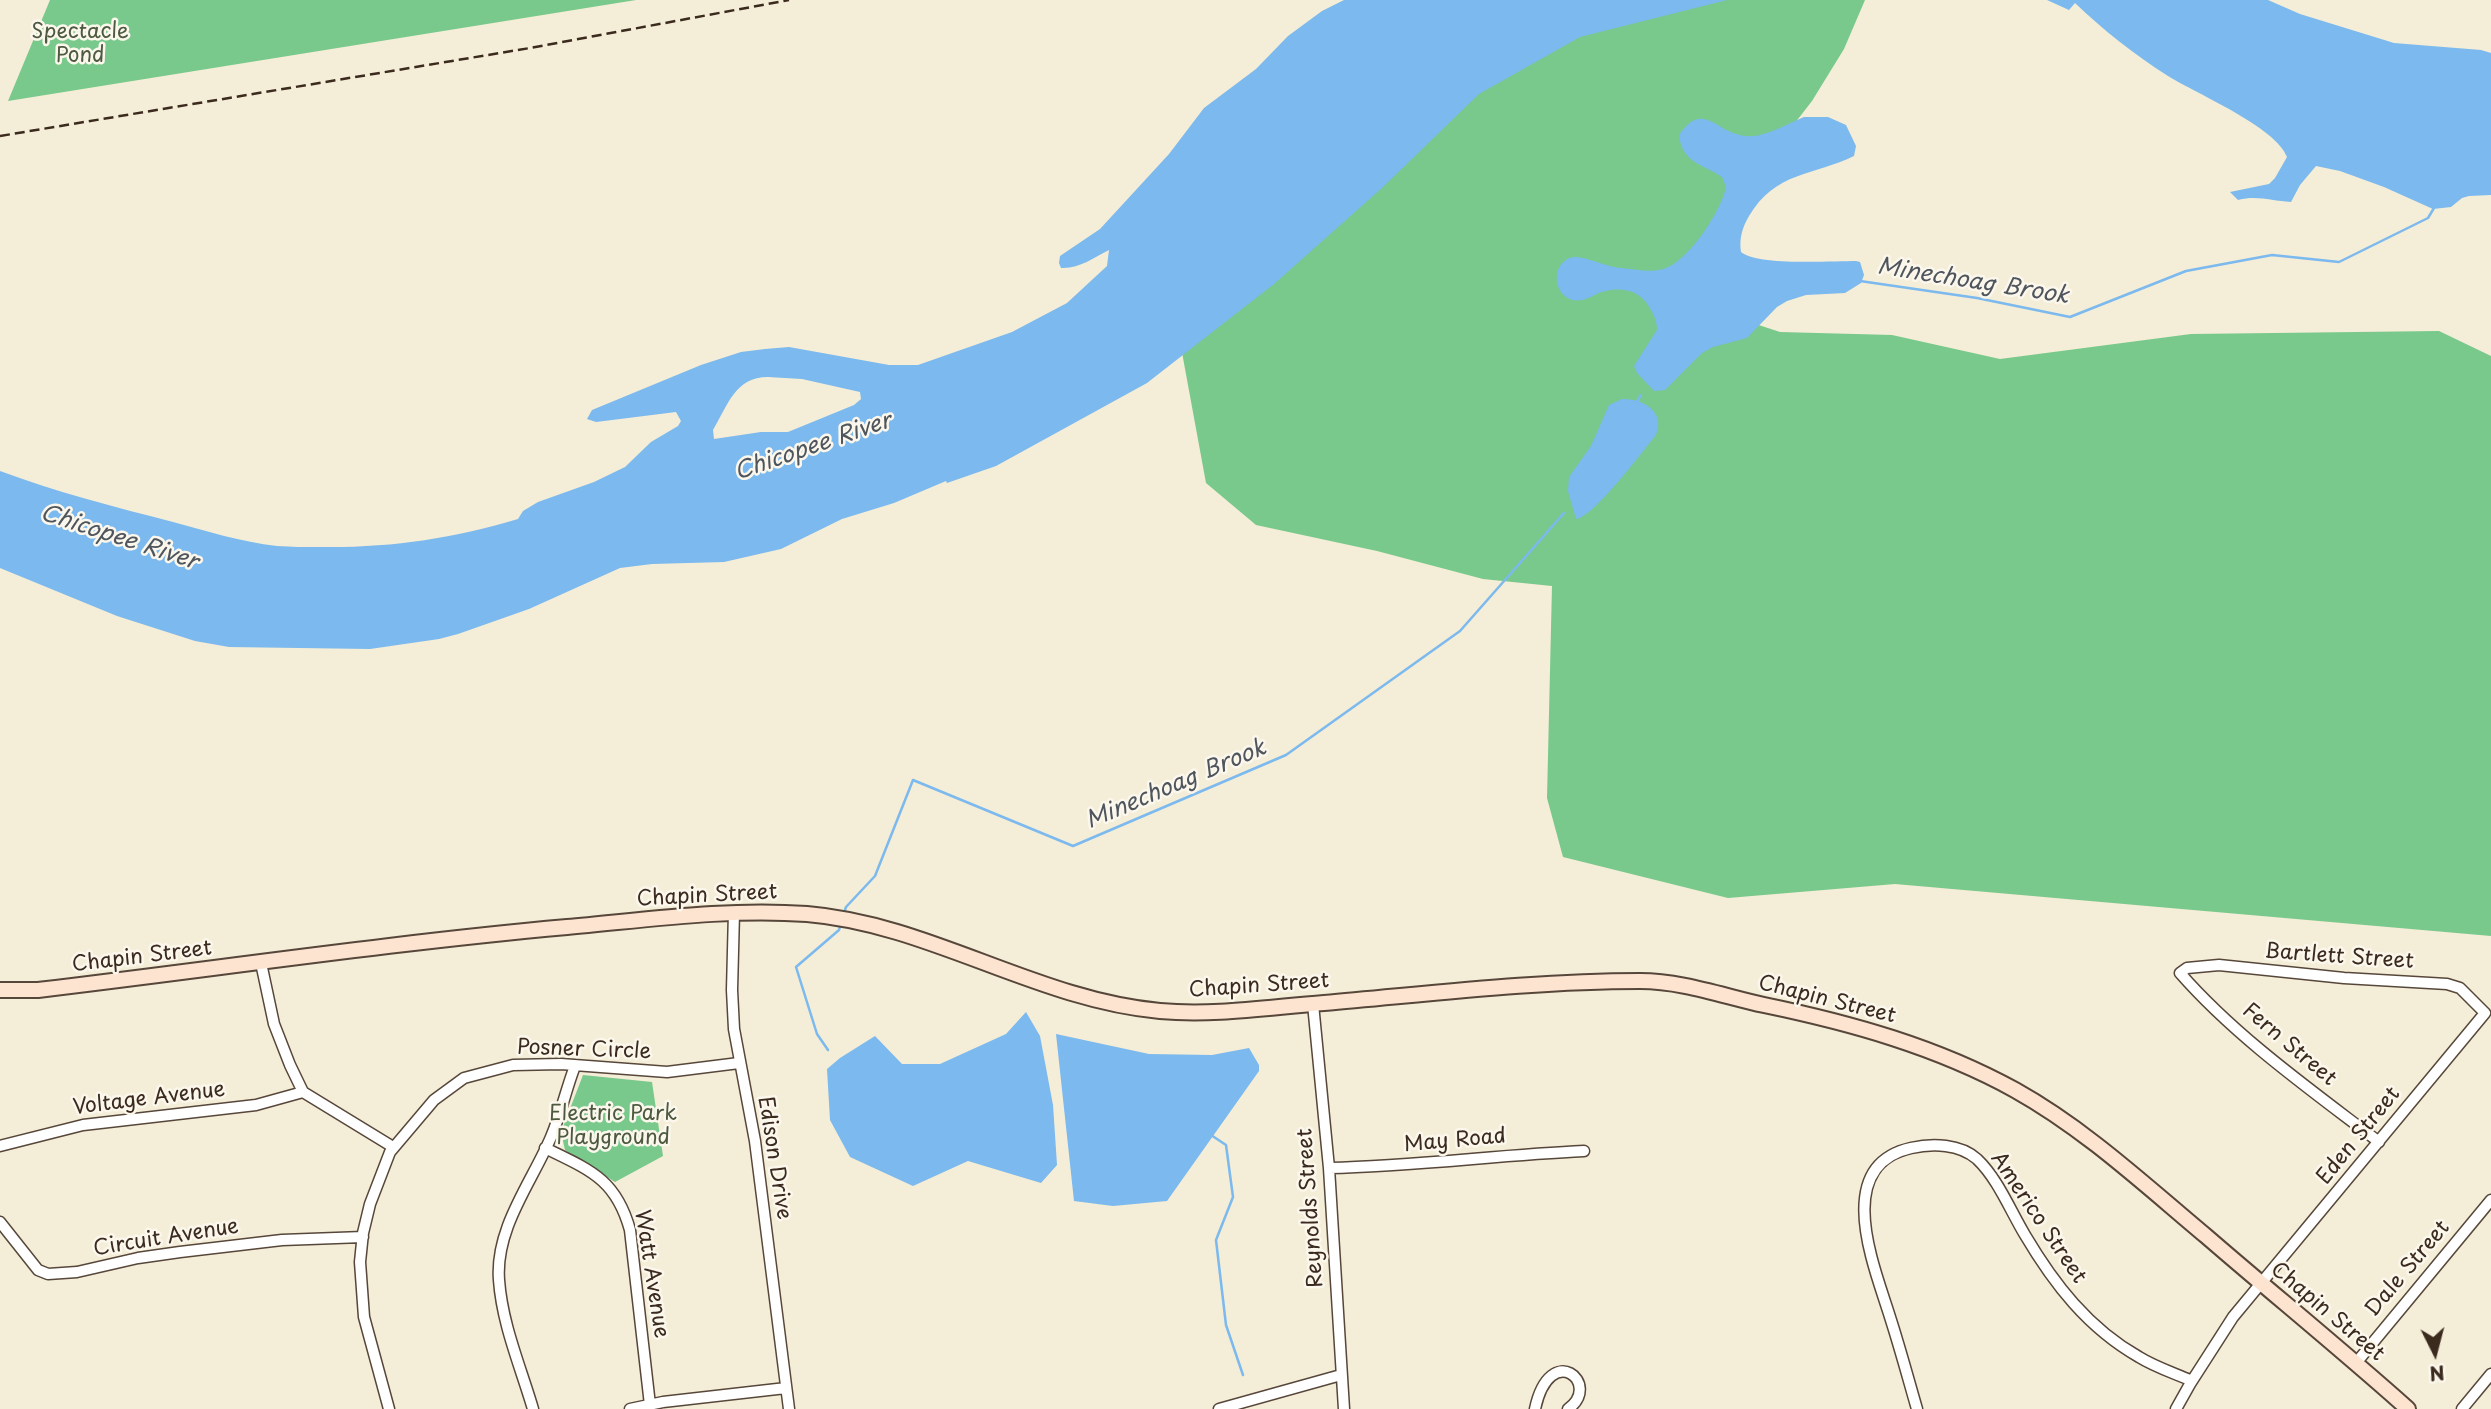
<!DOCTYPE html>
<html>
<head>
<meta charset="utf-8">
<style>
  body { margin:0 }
  #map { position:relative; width:2491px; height:1409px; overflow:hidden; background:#f4edd7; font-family:"Playpen Sans",sans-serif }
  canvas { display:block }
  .north { position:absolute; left:2400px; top:1318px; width:70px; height:70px; -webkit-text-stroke:5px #fbf7ec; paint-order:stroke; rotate:174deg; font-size:19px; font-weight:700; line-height:28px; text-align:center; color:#3b2a1e }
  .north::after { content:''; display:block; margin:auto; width:24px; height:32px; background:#3b2a1e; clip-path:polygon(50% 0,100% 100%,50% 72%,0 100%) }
</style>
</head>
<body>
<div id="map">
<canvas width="2491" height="1409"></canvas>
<div class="north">N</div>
</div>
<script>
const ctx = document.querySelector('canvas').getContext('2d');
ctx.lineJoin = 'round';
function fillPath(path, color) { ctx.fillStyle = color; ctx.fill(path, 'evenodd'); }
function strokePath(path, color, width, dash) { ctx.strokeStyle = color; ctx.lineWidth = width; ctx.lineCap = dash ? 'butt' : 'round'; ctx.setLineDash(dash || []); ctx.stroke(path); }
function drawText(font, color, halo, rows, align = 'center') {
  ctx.font = font + ' "Playpen Sans",sans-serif'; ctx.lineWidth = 5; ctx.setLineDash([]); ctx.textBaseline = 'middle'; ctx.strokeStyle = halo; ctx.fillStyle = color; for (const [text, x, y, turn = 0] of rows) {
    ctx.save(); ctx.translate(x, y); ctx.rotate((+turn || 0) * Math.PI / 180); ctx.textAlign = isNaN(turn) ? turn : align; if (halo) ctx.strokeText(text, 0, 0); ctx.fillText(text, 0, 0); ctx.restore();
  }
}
fillPath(new Path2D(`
  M50,0H636L8,101Z
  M1673,0H1865L1844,49L1812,101L1739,195L1716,311L1780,332L1892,335L2000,359L2191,334L2439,331L2491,356V936L1895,884L1728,898L1563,857L1547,798L1552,586L1483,579L1377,551L1256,525L1206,483L1181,347L1489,68Z
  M583,1075L652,1082L663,1156L615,1182L565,1150L561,1132Z`), '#78c98b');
fillPath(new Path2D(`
  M1344,0H1727L1580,37L1479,94L1382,188L1274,284L1147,383L996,466L947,483L946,481L894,503L842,519L781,549L724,562L652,564L620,568L529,609L458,634L439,639L370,649L229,647L195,641L117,616L0,568V471C56,492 115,507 173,522C207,531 241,542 277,546C291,547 305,547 319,547C390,548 450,539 518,519L523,511L538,502L594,482L625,467L651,442L678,426L681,421L676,412L596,422L587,419L592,410L701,365L741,352L765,349L789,347L889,365H918L1012,332L1067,303L1107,266L1109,250C1093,258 1079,269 1061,268L1059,263L1060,256L1100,229L1169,154L1204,108L1256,69L1288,36L1322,11ZM768,377L802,379L860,392L861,399L854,405L788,432H761L714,439L713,430C728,405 735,377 768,377Z
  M2047,0H2268L2300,14L2394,43L2481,50L2491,53V195L2469,196L2462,198L2451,207L2433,209L2384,187L2340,171L2316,166L2300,185L2291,202C2272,201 2257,195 2238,200L2230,192L2269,184L2275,178L2287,157C2276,127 2197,94 2168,76C2135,55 2103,30 2075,3L2069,10Z
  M1804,117H1828L1846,125L1856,146L1854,156C1813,176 1776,171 1749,216C1742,228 1739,239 1741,252C1758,266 1831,261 1856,261L1860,262L1864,275L1861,283L1845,293L1806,295L1787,301L1777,307L1747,338L1713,347L1702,353L1665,390L1654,391L1637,373L1634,366L1657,330C1657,320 1653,313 1648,305C1639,291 1623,287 1606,291C1597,292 1590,299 1582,300C1566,303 1555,290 1557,274C1558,266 1566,257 1574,257C1584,256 1608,267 1621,268C1634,269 1650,273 1663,269C1687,263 1721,212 1726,187L1722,177C1703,164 1682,163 1679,135C1704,99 1716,134 1746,136C1764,138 1787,124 1804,117Z
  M1622,399C1643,398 1666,412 1656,435C1642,452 1594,517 1576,519L1568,491L1569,477L1591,446L1609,405Z
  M1026,1012L1040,1036L1053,1105L1057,1165L1041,1183L968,1161L913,1186L850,1157L830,1120L827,1069L840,1058L875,1036L902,1064H940L1006,1034Z
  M1056,1034L1149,1054L1212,1055L1249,1048L1259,1065V1071L1167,1201L1113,1206L1074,1201Z`), '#7bb9ee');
strokePath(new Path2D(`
  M1860,281L1977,298L2070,317L2186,271L2272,255L2339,262L2428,218L2434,208
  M1636,403L1641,395
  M844,913L846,907L875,876L913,780L1073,846L1286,755L1460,631L1564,513
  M828,1050L817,1034L796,967L839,930L841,923
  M1211,1135L1226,1145L1233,1197L1216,1240L1226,1325L1243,1375`), '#7bb9ee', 2.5);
const street = new Path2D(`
  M734,912L732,990L734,1029L755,1141L789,1409
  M261,963L274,1024L290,1065L303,1092L393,1147
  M1313,1004L1329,1168L1344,1409
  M0,1146L83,1125L256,1105L303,1092
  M545,1148C590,1170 616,1179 630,1230L650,1405
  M1329,1168C1414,1166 1499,1155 1584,1151
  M0,1222L38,1270L48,1274L77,1272L138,1258L180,1252L282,1240L363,1237
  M2356,1363L2491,1200
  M389,1409L364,1317L360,1262L363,1233L370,1204L390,1152L434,1100L464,1078L513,1065L561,1064L667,1072L739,1063
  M533,1409C521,1368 502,1324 499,1280C495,1228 532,1182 551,1137C561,1114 566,1089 575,1066
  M630,1409L663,1402L786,1388
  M1219,1409L1341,1375
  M1535,1409C1550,1339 1603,1384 1568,1409
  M1917,1409C1908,1378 1900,1348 1890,1317C1875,1268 1831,1166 1911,1148C1933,1143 1960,1144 1977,1159C1998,1179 2010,1210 2025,1235C2054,1284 2088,1328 2139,1357C2155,1367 2174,1373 2192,1381
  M2176,1409L2190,1384L2233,1317L2485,1013L2460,988L2447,984L2344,978L2219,965L2187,968L2180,973C2236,1037 2311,1090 2379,1142
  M2462,1409L2491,1374`);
const secondary = new Path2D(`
  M0,990H38C214,969 390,943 567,927C646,920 727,908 807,914C929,924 1037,1000 1160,1011C1214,1016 1270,1007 1324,1003C1429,994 1535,981 1640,981C1682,981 1723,996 1764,1005C1851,1023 1937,1047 2015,1090C2085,1129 2145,1185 2206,1236C2273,1294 2342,1350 2408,1409`);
strokePath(street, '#57473a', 13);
strokePath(secondary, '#57473a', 18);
strokePath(street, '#fff', 10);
strokePath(secondary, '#fde4d1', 14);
strokePath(new Path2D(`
  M0,136L530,48L789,0`), '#3b2a1e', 2.5, [10, 5]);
drawText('21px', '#4d5a3f', '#fbf7ec', [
  ["Spectacle",80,32],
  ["Pond",80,56],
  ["Electric Park",613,1114],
  ["Playground",613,1138]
]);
drawText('21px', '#3b2a1e', '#fbf7ec', [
  ["Chapin Street",707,896,-3],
  ["Chapin Street",142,957,-7],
  ["Bartlett Street",2339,957,4],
  ["Chapin Street",1259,986,-4],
  ["Chapin Street",1827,1000,14],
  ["Fern Street",2289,1045,40],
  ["Posner Circle",584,1050,2],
  ["Voltage Avenue",149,1099,-7],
  ["Eden Street",2359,1136,-51],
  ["May Road",1455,1141,-5],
  ["Edison Drive",774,1158,81],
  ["Reynolds Street",1311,1208,-94],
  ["Americo Street",2038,1218,56],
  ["Circuit Avenue",166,1238,-9],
  ["Dale Street",2408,1269,-50],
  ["Watt Avenue",651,1274,81],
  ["Chapin Street",2327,1312,40]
]);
drawText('italic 23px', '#4e555c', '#fbf7ec', [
  ["Minechoag Brook",1973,282,9],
  ["Chicopee River",813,447,-19],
  ["Chicopee River",119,538,18],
  ["Minechoag Brook",1176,785,-23]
]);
</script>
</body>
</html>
